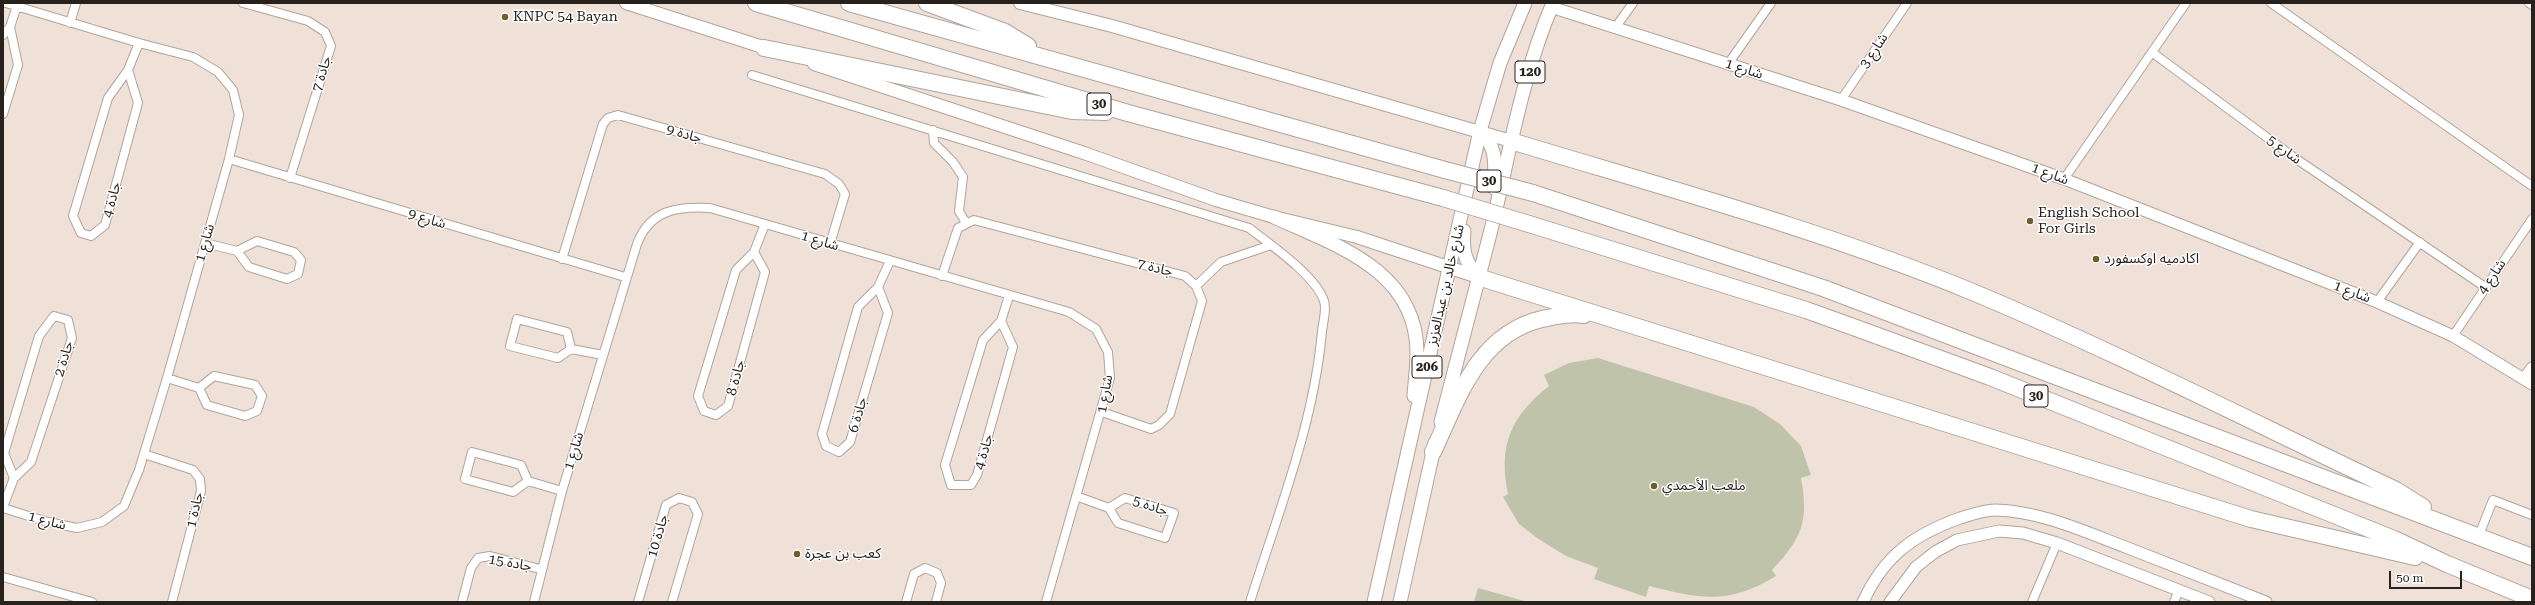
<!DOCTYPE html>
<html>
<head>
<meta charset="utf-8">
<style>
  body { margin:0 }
  #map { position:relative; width:2535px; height:605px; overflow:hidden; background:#efe1d8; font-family:"Roboto Serif",serif }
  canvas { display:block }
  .frame { position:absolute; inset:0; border:4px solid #28221f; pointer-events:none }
  .scale { position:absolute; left:2389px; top:571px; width:73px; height:18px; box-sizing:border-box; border:2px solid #28221f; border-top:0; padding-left:5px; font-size:12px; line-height:14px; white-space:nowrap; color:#28221f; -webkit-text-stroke:3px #fff; paint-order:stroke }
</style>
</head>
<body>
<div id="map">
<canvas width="2535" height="605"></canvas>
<div class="frame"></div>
<div class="scale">50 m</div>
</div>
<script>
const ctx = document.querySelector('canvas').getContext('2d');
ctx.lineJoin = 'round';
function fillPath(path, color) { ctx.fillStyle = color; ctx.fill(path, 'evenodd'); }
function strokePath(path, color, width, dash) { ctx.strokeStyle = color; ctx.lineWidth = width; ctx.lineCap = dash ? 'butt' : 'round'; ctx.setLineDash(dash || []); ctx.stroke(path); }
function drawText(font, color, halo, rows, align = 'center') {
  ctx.font = font + ' "Roboto Serif","Noto Sans Arabic",serif'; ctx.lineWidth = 3; ctx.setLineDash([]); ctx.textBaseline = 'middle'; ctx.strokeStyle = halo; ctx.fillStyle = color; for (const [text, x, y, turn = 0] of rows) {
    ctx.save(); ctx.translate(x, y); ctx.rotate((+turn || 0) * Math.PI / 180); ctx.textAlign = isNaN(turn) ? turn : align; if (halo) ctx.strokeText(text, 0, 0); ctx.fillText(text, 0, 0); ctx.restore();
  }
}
fillPath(new Path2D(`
  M1598,358L1754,407L1780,424L1801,446L1811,475L1801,478C1809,522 1802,538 1772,570L1776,576C1728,605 1702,599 1649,586L1646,597L1594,579L1598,568L1566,556L1537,538L1519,524L1503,497L1508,494C1498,445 1511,416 1549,386L1544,375L1569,363Z
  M1478,588L1528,602H1474Z`), '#bfc3aa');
const minor = new Path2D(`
  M243,3L308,21L325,32L331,46L290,178
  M2271,3L2532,186
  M2529,3L2532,5
  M70,23L76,3
  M1615,28L1633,3
  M3,35L10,27L17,6
  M2153,53L2292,156L2485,287
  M1728,64L1771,3
  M128,70L108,98L73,216L81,233L91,236L105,225L138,103L128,70L139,43
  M752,75L1249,228C1271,245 1316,276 1324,301C1327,309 1323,322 1322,331C1314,424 1278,513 1250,602
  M1841,100L1907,3
  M3,114L18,65L10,27
  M933,130L934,143L953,162L963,177L959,211L966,223
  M229,159L625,277
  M2064,179L2186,3
  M205,243L237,251L249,267L287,279L298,274L301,260L294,252L257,241L237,251
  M754,252L765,272L728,406L716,415L704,411L698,396L736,270L754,252L765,224
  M562,259L603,124L608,118L618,115L825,174L839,184L845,194L830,244
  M942,276L958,228L974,220L1185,276L1196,286L1202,301L1170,414L1159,425L1151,429L1102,412
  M1196,286L1221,262L1271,245
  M878,287L888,313L850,442L839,452L826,446L822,434L858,307L878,287L890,261
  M2377,302L2420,242
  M1001,321L1013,347L977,475L971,485H951L945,465L983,340L1001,321L1009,296
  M2453,336L2532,219
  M571,349L567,332L517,319L510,346L558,358L571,349L603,355
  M167,378L199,388L207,405L245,416L257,411L262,396L255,385L214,376L199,388
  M472,452L521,465L528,481L513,492L465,479Z
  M144,454L193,470L200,479L201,491L172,602
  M528,481L562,491
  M1076,496L1109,508L1118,523L1165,538L1174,513L1125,498L1109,508
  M3,507L14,478L31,462L72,338L68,320L54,316L39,336L4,453L14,478
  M3,508L48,522L77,528L102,522L124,506L139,470L167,378L229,159L239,115L233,90L218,72L193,57L139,43L6,3
  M2479,535L2493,500L2532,515
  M3,577L92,602
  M462,602L471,568L478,558L490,556L540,569
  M534,602L562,491L637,244C650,210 677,206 710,208L1069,312L1096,329L1108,352L1110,378L1046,602
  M638,602L666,505L679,498L692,502L698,514L672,602
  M906,602L914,574L925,568L937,573L941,583L936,602
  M2032,602L2057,543
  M2174,602L2179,590`);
const tertiary = new Path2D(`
  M1551,7L1841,100L2064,179L2377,302L2453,336L2532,384
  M2524,379L2532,368
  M1863,602C1884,556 1913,535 1960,518C1970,515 1984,510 1995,510C2041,511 2085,532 2128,548C2174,566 2220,584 2266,602
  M1890,602L1916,567L1935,552L1957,540L1999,531L2023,533L2057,543L2209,602`);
const secondary = new Path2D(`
  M626,3L772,50
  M1020,3L1112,26L1511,141
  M814,64L1084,153L1216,200L1274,217L1357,237L1478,277`);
const primary = new Path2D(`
  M1480,131C1498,147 1495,166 1494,188
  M1274,217C1335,245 1417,270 1417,353C1417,367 1415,381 1414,396
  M1464,231C1462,251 1465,262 1478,277
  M1441,422C1458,356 1476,289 1493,222C1510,149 1523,73 1553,3
  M1374,602L1480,131L1500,63L1525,3
  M1400,602L1435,443`);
const motorway = new Path2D(`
  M756,3L1128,113L1443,198
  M849,3L1445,170
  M927,3L1005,32L1028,46
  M764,48L1072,111L1106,112
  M1511,141C1666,188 1825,231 1975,293C2118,353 2256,424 2396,490L2423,507
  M1533,193L1823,288L2532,557
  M1529,224L1806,310L1856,328L1990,377L2394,539L2447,564L2532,599
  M1478,277L2251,519L2415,557
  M1433,452C1458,398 1478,334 1542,319C1557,316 1569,313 1584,315`);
strokePath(minor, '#b1a49b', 10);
strokePath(tertiary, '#b1a49b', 13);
strokePath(secondary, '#b1a49b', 14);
strokePath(primary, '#b1a49b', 15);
strokePath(motorway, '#b1a49b', 18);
strokePath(minor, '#fff', 8);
strokePath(tertiary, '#fff', 11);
strokePath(secondary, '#fff', 12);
strokePath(primary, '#fff', 13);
strokePath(motorway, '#fff', 16);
const motorwayBridge = new Path2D(`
  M1445,170L1533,193
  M1443,198L1529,224`);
strokePath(motorwayBridge, '#b1a49b', 18, []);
strokePath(motorwayBridge, '#fff', 16);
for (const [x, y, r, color] of [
  [505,17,4,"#6d5e2c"],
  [2030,221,4,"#6d5e2c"],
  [2096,259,4,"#6d5e2c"],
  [1654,486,4,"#6d5e2c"],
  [797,554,4,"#6d5e2c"]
]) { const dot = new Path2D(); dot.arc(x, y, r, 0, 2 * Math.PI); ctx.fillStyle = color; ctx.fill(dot); strokePath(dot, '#fff', 1.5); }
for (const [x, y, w] of [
  [1530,72,30],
  [1099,104,24],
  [1489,181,24],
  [1427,367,30],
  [2036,396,24]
]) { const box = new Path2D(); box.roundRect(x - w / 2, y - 11, w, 22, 3); ctx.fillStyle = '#fff'; ctx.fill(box); strokePath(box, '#28221f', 1); }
drawText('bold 13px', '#28221f', null, [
  ["120",1530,72],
  ["30",1099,104],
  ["30",1489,181],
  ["206",1427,367],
  ["30",2036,396]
]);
drawText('14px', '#28221f', '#fff', [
  ["KNPC 54 Bayan",513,17],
  ["English School",2038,213],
  ["For Girls",2038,229],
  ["اكادميه اوكسفورد",2104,259],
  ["ملعب الأحمدي",1662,486],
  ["كعب بن عجرة",805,554]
], 'left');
drawText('14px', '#28221f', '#fff', [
  ["شارع 3",1874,51,-56],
  ["شارع 1",1744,69,18],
  ["جادة 7",322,74,-73],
  ["جادة 9",684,134,16],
  ["شارع 5",2284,150,36],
  ["شارع 1",2050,174,21],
  ["جادة 4",112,200,-75],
  ["شارع 9",427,219,17],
  ["شارع 1",820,241,17],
  ["شارع 1",205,243,-74],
  ["جادة 7",1155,268,14],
  ["شارع 4",2492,277,-56],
  ["شارع خالد بن عبدالعزيز",1446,285,-77],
  ["شارع 1",2352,292,21],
  ["جادة 2",64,359,-73],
  ["جادة 8",736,378,-75],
  ["شارع 1",1105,394,-80],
  ["جادة 6",858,415,-74],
  ["شارع 1",574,451,-73],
  ["جادة 4",984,452,-74],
  ["جادة 5",1150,506,19],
  ["جادة 1",195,510,-77],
  ["شارع 1",47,521,15],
  ["جادة 10",658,536,-74],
  ["جادة 15",510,563,10]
]);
</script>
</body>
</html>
